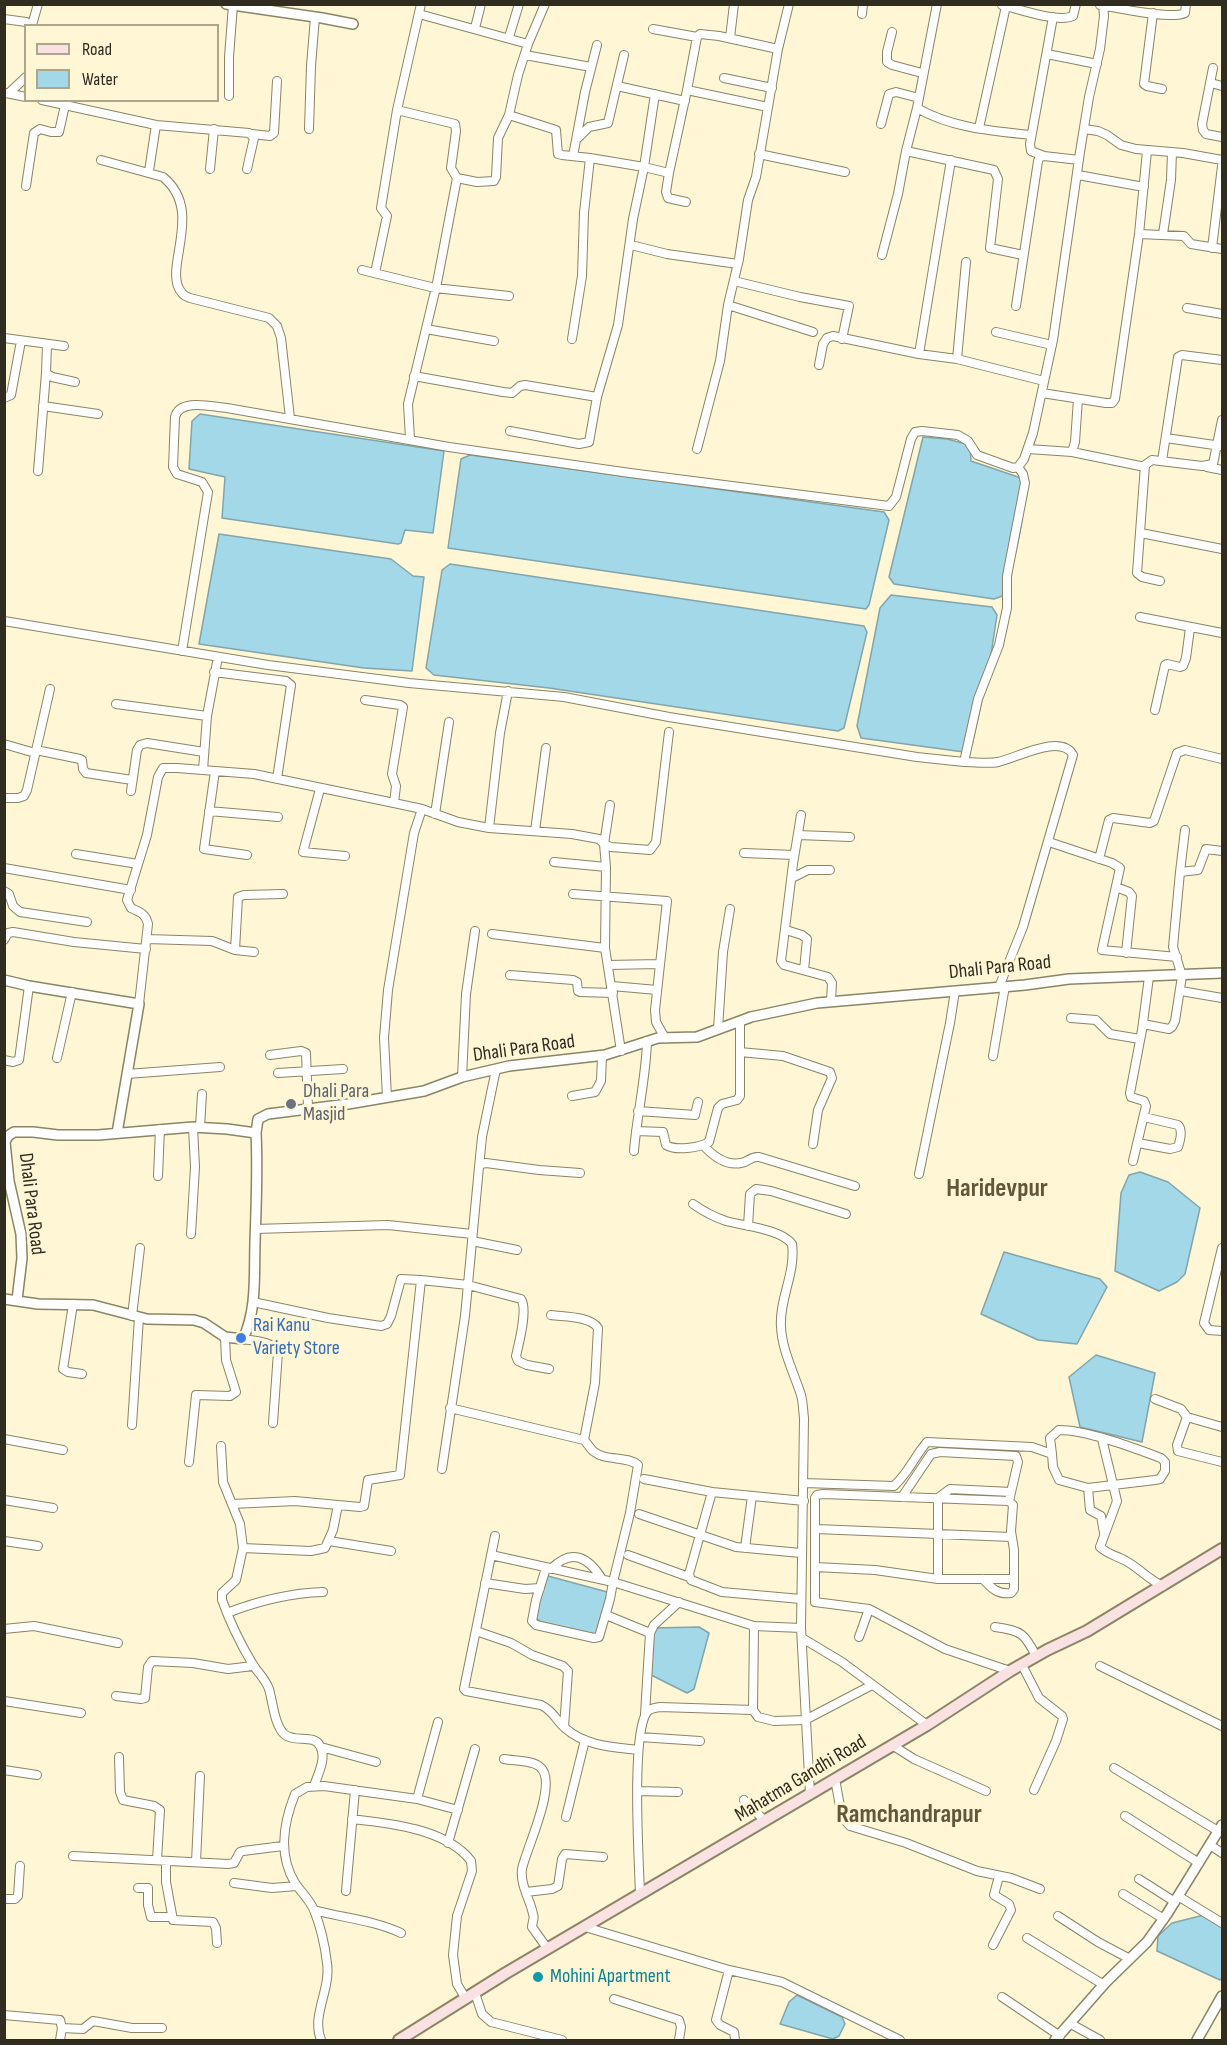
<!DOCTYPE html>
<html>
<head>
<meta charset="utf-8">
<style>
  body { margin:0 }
  #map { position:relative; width:1227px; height:2045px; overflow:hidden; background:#fff6d5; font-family:"Sofia Sans Condensed",sans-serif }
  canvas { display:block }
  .frame { position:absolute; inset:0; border:6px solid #302d20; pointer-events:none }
  .legend { position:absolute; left:24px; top:24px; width:195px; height:78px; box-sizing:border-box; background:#fff6d5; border:2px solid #aca68d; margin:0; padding:8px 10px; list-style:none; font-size:18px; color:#302d20 }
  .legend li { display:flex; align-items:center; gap:12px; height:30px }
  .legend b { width:30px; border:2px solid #aca68d }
</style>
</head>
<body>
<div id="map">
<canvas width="1227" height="2045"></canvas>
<div class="frame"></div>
<ul class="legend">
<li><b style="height:8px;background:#fae2e2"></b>Road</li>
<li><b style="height:16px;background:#a2d8e7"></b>Water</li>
</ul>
</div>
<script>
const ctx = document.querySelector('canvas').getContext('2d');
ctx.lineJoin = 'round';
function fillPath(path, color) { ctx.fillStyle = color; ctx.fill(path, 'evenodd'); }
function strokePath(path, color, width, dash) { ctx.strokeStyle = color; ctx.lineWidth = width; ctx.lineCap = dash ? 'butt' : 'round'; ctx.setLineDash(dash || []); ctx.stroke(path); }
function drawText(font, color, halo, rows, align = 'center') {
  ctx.font = font + ' "Sofia Sans Condensed",sans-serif'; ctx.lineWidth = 6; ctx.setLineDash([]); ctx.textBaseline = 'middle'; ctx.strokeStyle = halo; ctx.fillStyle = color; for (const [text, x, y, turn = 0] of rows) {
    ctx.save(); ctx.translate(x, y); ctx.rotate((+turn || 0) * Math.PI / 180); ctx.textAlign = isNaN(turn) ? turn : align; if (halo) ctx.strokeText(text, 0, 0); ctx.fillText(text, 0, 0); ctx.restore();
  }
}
const water = new Path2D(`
  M200,414L444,451L433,533L405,530L401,543L398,544L222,518L225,477L189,469L192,421Z
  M923,437L947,439L970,445L971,461L1021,478C1029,516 1013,558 1005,595L994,599L894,584L889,577Z
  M470,455L884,512L889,520L869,605L866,609L448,548L461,459Z
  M219,534L391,559L413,576L424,577L412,671L364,668L199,644Z
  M450,564L864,626L867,632L844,728L838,731L549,688L434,675L426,668L442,570Z
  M891,595L992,607L997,615L989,668L972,745L964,752L861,738L857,726L880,608Z
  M1140,1172L1168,1182L1200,1208L1185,1274L1177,1282L1159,1291L1115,1271L1121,1193L1129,1175Z
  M1004,1252L1100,1279L1107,1287L1077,1344L1038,1340L981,1314Z
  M1096,1355L1155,1373L1142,1442L1080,1427L1069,1377Z
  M548,1576L611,1593L600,1637L542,1623L534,1616L542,1581Z
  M699,1627L709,1633L694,1689L687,1693L651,1675L653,1628Z
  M1204,1915L1222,1927V1978L1220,1980L1157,1951L1158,1936L1172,1923Z
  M797,1995L842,2017L845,2024L839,2036L833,2039L780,2024L789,2002Z`);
fillPath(water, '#a2d8e7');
strokePath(water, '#80a5ab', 1.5);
const minor = new Path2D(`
  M1002,5C1019,9 1057,23 1073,16L1076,4
  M1100,5C1118,8 1171,20 1185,13L1186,4
  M1153,13L1144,84L1147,86L1162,89
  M862,14L863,4
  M4,19L26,22L32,26
  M32,25L38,4
  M475,28L481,4
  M653,29L697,37
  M892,32L887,52V62L892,65L922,73
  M509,37L519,4
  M730,38L734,4
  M528,44L545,4
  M1047,54L1097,64
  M525,55L591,67
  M1213,68L1202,124L1203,130L1206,134L1222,137
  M724,78L772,88
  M1211,83L1222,86
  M617,86L685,101
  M687,90L697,37L700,34L719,36L778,49
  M6,93L26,97
  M9,93L26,77
  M229,96V57L233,5
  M42,100L156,125L249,133L254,138L247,169
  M917,108C951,128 993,131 1031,135
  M397,110L455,124L456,131L451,168L457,178L477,182L494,181L496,177L498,138L509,115L518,75L528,44L419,14
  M509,115L556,130L558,154L562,155L590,158L644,167L655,94
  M881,124L889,94L896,92L919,98
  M979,128L1006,6
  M309,129L311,66L315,17
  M1084,129L1098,131L1107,135L1121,145L1136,149L1183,153L1222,160
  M252,134L270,136L274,133L277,81
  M578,138L589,127L608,123L624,55
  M906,151L994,170L998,179L990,248L1023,255
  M759,154L845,172
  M573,156L585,92L597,45
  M1044,156L1031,151L1030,144L1053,17
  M101,160L163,177C206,212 161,270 182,293C184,296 187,297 190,298L269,318L277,326L281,338L290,418
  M210,169L214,129
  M149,171L156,125
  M669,173L666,192L668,198L686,202
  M1078,175L1144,187
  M26,186L34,133L40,129L51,132H59L65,105
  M1139,234L1184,236L1191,244L1222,249
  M1163,234L1171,180L1172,152
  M631,245L667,254L738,264
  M1212,248L1222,166
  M882,255L898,194L906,151L917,108L937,4
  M362,270L435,288L509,296
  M375,273L387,216L381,208L397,110L421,4
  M734,281L800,297L849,306L842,339
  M728,305L813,332
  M1016,306L1038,161L1040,157L1044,156L1079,160
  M1187,308L1222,314
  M426,329L494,341
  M996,332L1052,345
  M4,338L64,346
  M572,339L582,276L584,213L590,158
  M47,345L46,373L52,377L75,382
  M919,354L951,160
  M957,359L966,262
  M819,365L823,344L827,338L833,336L919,354L957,359L1044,381
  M414,376L503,392L512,393L520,386L525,385L597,397
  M1042,393L1106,403H1112L1115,399L1139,234L1147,151
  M4,398L11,395L21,341
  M43,406L98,414
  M510,431L579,444L589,442L597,397L618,325L633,219L644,167L669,173L687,90L768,107
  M1166,438L1221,446
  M410,439L408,404L437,283L457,178
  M697,449L720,361L728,305L739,259L748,200L756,177L778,49L789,4
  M1028,449L1072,452L1075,442L1078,399
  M1072,452L1145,467
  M1162,461L1178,357L1182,355L1222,360
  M1207,467L1222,470
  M38,471L46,373
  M1141,533L1222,549
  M1160,581L1142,577L1137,573L1145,465L1152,460L1202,466L1213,464L1222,420
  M1140,617L1222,633
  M4,621L268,665L409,683L564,697L669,717L917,757L964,762
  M182,651L208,492L202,482L177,474L173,467L175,417C180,398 212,407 227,408L449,447L630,473L889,506L896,497L911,439L915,432L922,431L958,435L968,441L977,455L1013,468L1018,467L1024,459L1033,433L1053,340L1080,152L1089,97L1100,49L1104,16L1103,4
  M214,672L286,681L291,685L277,779
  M365,700L400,705L403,707L392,774L396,786L394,803
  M116,704L207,716
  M1155,710L1165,665L1167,664L1180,667L1183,666L1186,658L1190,628
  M4,744L35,753
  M36,750L80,759L82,760L83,769L86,773L132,780
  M203,770L207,716L218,657
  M215,771L204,849L247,855
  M320,789L303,852L345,856
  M131,791L137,750L140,745L147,743L204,752
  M4,798H18L24,796L27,790L50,689
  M610,805L604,844L606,867L605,948L621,1051
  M209,811L278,817
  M435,814L449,722
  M801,815L793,864L781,961L784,965L828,977L832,983L831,1001
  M489,828L500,733L508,691
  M535,831L546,748
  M798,835L850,837
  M1049,842L1112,863L1120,868L1102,950L1177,957
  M744,853L794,855
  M76,854L138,864
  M1099,859L1109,820L1113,818L1150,823L1154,821L1177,753L1185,750L1222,759
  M554,862L606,867
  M4,868L131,890
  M1180,872L1185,830
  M792,878L808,870H830
  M1116,887L1129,892L1132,896L1126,953
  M4,891L9,894L13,906L20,912L87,922
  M573,894L667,901L655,1010L656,1022L665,1038
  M786,930L802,935L807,939L804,970
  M492,934L605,948
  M147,939L212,941L235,950L254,952
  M4,940L8,933L13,932L74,942L146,949
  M235,950L238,897L244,895L283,894
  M608,965L659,964
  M510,975L573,980L577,982L578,991L580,992L613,993
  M612,986L657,990
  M999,987L1023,927L1073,755C1061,733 1017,758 998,762C988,764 975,762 964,762L978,699L999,645L1007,608V576L1025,483L1023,474L1018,467
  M1181,991L1222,998
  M139,1004L148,924C146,914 140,912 131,908L127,900L147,835L158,777L163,768H177L254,774L394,803L422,809L458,822L489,828L572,834L599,839L604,844L611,847L650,850L656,842L669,732
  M1071,1018L1096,1020L1110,1034L1140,1039
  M1143,1024L1169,1029L1172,1027L1175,1021L1182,976L1173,947L1180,872L1198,870L1206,849L1222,851
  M718,1029L723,952L730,909
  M740,1052L783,1056L830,1072L832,1078L818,1110L813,1144
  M270,1055L301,1051L306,1053L308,1108
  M993,1056L1005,986
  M57,1058L72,992
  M4,1060L13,1062L19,1060L29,986
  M278,1073L343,1069
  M127,1074L220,1067
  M462,1077L466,994L475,931
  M572,1096L595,1092L601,1081L602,1056
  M387,1097L384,1038L388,990L414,833L422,809
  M638,1111L695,1115L698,1102
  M200,1127L202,1094
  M636,1131L663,1132L666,1145C675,1151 699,1148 709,1142L718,1108L722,1104L737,1100L740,1096V1021
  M1138,1143L1170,1149L1178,1147C1180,1141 1183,1130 1178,1125L1144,1117
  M703,1145C712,1155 726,1166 741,1163C749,1162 750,1156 759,1157L855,1186
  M634,1151C637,1114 646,1078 647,1041
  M1133,1161L1146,1106L1144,1101L1131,1097L1130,1093L1142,1030L1149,977
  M479,1167L482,1137L496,1069
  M919,1174L950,1023L955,991
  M158,1176L160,1129
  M693,1204C703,1211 714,1217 726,1221C744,1226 781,1229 792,1244C796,1273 779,1299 781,1327C782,1350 794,1373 801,1395C803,1402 803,1410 804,1418L801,1628L810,1794
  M748,1226L750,1194L756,1189L771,1191L846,1214
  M255,1229L388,1225L472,1234
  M191,1234L195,1167L193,1127
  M472,1241L517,1250
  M1222,1248L1204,1323L1209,1330L1222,1331
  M421,1280L468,1285L521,1299C528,1309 519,1343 516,1356L518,1361L527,1365L549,1369
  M73,1304L63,1369L68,1372L82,1374
  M551,1315C564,1317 590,1316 598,1328L595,1383L584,1440
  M132,1316L140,1248
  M243,1339C255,1341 272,1341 278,1352L273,1423
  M1155,1399L1181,1409L1187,1417L1222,1427
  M450,1408L584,1440C587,1443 590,1448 593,1451C606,1462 626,1455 638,1465L630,1513L613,1582L754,1626L801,1628
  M1187,1417L1177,1445L1178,1451L1222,1462
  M132,1425L139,1317
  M4,1439L63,1450
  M1102,1439L1117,1501L1100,1547C1107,1554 1117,1556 1126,1561C1139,1568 1149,1580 1163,1586
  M221,1446L223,1482L240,1524L243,1548L236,1580L222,1593V1600C230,1622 240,1643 252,1663C257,1672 265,1678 269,1689C273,1703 274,1722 283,1733C293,1744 314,1733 320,1746C327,1758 318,1774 314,1786
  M189,1462L196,1395L230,1396L236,1392L226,1360L225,1337
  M442,1469L465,1316L479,1167L481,1164L486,1163L539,1170L580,1173
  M644,1479L712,1492
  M804,1483L894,1486C910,1471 914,1457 927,1442L1032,1447L1052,1454L1050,1438L1059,1430C1087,1430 1134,1448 1161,1458L1165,1462V1471L1160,1479L1155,1480L1088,1488L1059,1480L1053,1467L1052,1454
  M1088,1488L1090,1510L1101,1516L1104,1533
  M902,1497L931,1454L940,1452L1016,1456L1018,1462L1009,1501
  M4,1500L53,1508
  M232,1504L295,1501L338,1505
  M639,1514L736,1547L801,1553
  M816,1529L1011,1537
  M495,1536L464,1689L466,1691L541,1705C555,1712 555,1720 565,1728C585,1746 613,1747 638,1750
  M4,1541L38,1546
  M329,1541L391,1551
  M243,1548L311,1551L325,1548L333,1530L338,1505L360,1507L364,1506L368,1480L400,1475L421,1280L401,1279L391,1316L387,1324L381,1326L328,1318L253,1302
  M745,1548L752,1496
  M491,1555L613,1582L610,1599L599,1637L594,1638L536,1625L532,1621L536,1600L546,1568
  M628,1555L689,1577
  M815,1567L875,1570L938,1579H1012
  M551,1569C572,1547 589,1558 602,1579
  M938,1579V1498L950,1489L1011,1492
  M983,1579C991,1588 998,1595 1011,1593L1014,1589V1550L1011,1531L1013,1505L1009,1501L823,1494L817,1495L815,1498V1602L869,1609L945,1649L1010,1671
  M485,1583L525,1589L540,1588
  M801,1599L722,1592L691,1580L689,1574L712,1492L804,1501
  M227,1613C258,1601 290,1593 323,1592
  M606,1615L650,1633
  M754,1626L753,1710L758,1717L774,1721L805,1720L872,1685
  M995,1627C1021,1630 1025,1634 1036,1656
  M4,1629L34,1626L118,1643
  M476,1631L511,1643L532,1655L563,1666L568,1671L564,1727
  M859,1637L869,1609
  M802,1638L842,1662L927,1725
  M1022,1665L1039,1698L1062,1716L1063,1719L1056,1741L1034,1790
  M1100,1666L1222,1726
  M116,1696L141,1699L145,1698L148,1667L152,1661L193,1663L228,1669L253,1666
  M4,1701L81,1713
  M645,1714L650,1633L654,1625L679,1602
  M640,1737L700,1741
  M892,1745L914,1759L986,1791
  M321,1747L376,1762
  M119,1757L120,1792L123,1800L154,1806L160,1810L157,1860
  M504,1759C514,1761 533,1760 540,1767C559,1782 526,1849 522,1869C520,1885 530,1899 533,1914C535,1919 532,1922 532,1927L547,1948
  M1114,1768L1218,1831
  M4,1770L37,1775
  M835,1779L842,1817L850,1826L906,1843L977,1871L1011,1878L1040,1889
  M638,1791L678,1792
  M417,1799L438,1722
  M744,1800L765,1821
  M1125,1816L1199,1863
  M566,1817L585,1740
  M352,1819C389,1823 447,1829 471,1861L472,1871L457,1916L453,1955L457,1984L466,1999
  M448,1843L475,1749
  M1210,1845L1222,1853
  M73,1856L228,1864L234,1863L240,1852L243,1851L283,1846
  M166,1861V1882L173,1920L213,1922L216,1928L217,1943
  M196,1862L200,1776
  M1139,1879L1175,1902
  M234,1883L272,1888L297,1886
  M138,1888H148V1905L151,1917H171
  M346,1891L355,1790
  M526,1892L552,1889L558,1886L562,1859L565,1854L603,1857
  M640,1894C639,1861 631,1734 647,1712C650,1708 655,1708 660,1707L753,1710
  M1123,1894L1164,1919
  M1178,1896L1222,1923
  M4,1899H15L18,1896L20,1866
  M314,1910C343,1918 373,1920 401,1933
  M1058,1916L1098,1942L1130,1959
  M585,1927L729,1970L782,1982L900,2040
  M1027,1938L1104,1985
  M993,1945L1011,1910L1009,1904L994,1895L999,1876
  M729,1970L716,2020L720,2025L734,2032L735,2040
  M475,1993L482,2014L491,2022L562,2040
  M1002,1997L1060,2036
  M614,1999L679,2020L681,2027L679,2040
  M4,2015L60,2020L62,2028L60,2040
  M1071,2024L1100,2040
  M62,2028L83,2029L93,2021L132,2028H162
  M321,2040C311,2015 331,1990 327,1963C325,1946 320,1925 314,1910C309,1899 301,1892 295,1883C278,1855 283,1824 295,1794L307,1787L324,1786L417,1799L458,1810`);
const tertiary = new Path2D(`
  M226,4L322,18L353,24
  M4,980L29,986L139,1004L117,1133
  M4,1299L38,1304L93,1305L147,1319L194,1320L204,1323L225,1337L243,1339C257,1310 254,1274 255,1243C256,1207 258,1170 256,1133
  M17,1300L22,1258L21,1234L9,1181L5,1142L8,1136L14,1132H33L58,1135H98L193,1127L227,1129L256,1133L258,1119L268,1114L348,1104L424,1091L462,1077L509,1066L605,1055L658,1038L697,1037L751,1017L817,1003L1025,985L1069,979L1222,973
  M1055,2040L1106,1982L1147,1942L1167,1914L1222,1825
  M1197,2040L1222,1996`);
const secondary = new Path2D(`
  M399,2040L506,1973L927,1725L1010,1671L1047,1650L1087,1631L1222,1549`);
strokePath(minor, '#8b8465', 10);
strokePath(tertiary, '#8b8465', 12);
strokePath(secondary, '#8b8465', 14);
strokePath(minor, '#fff', 8);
strokePath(tertiary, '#fff', 9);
strokePath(secondary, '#fae2e2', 10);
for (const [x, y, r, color] of [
  [291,1104,6,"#6b7280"],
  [241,1338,6,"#3f7fe0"],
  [538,1977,6,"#0f9aa8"]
]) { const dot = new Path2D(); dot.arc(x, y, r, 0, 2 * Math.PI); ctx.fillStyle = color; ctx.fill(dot); strokePath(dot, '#fff6d5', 2); }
drawText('20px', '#302d20', '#fff6d5', [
  ["Dhali Para Road",1000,968,-6],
  ["Dhali Para Road",524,1049,-8],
  ["Dhali Para Road",31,1204,83],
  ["Mahatma Gandhi Road",801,1779,-31]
]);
drawText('20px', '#5b616d', '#fff6d5', [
  ["Dhali Para",303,1092],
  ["Masjid",303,1115]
], 'left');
drawText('20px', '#366cbe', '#fff6d5', [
  ["Rai Kanu",253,1326],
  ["Variety Store",253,1349]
], 'left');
drawText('20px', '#0d838f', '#fff6d5', [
  ["Mohini Apartment",550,1977]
], 'left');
drawText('bold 26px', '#60583b', '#fff6d5', [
  ["Haridevpur",997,1189],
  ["Ramchandrapur",909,1815]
]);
</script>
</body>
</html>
